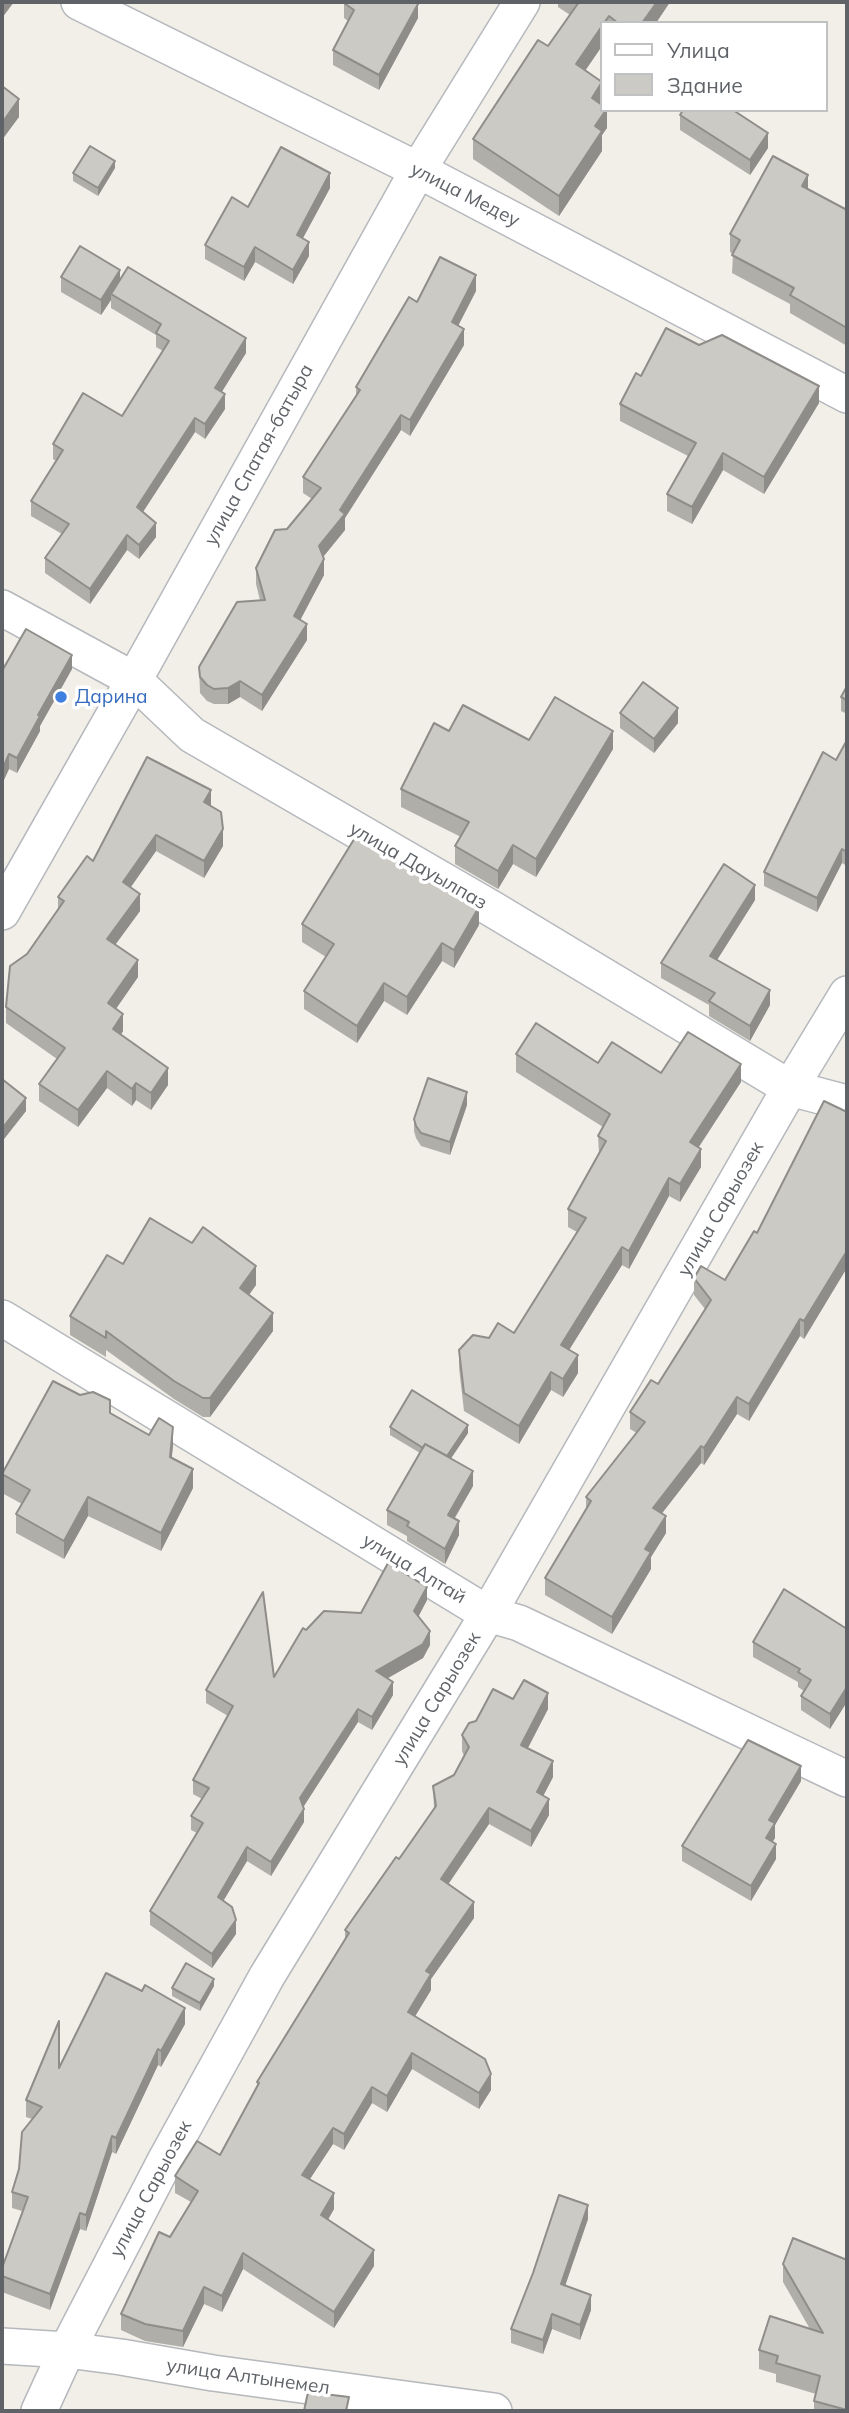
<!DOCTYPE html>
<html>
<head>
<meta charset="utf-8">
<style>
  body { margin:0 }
  #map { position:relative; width:849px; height:2413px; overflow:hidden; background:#f1efe8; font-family:Mulish,sans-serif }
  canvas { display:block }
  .frame { position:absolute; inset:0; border:4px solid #5f6368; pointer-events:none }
  .legend { position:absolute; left:600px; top:21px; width:228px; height:91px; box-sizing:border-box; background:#fff; border:2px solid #bfc1c3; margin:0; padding:9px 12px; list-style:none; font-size:21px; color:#5f6368 }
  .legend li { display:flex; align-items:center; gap:14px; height:35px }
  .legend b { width:35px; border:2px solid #bfc1c3 }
</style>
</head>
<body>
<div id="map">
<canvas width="849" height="2413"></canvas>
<div class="frame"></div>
<ul class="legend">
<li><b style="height:9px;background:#fff"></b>Улица</li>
<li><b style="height:19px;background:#cccac5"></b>Здание</li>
</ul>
</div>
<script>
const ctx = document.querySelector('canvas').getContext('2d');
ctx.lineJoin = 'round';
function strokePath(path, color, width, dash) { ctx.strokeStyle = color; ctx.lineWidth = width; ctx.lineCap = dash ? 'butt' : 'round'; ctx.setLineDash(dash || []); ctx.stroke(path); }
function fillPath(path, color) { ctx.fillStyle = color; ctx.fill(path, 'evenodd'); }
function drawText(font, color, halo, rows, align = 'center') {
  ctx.font = font + ' Mulish,sans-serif'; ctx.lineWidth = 7; ctx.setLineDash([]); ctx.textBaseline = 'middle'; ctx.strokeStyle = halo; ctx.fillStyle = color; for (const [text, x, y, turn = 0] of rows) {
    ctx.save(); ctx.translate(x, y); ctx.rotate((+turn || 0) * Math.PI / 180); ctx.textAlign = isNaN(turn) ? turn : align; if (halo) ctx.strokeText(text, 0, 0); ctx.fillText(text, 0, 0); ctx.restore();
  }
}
const street = new Path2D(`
  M79,2L418,170L847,395
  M2,608L134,680L192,735L494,910L790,1088L847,1103
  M2,912L134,680L418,170L522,2
  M2,1318L488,1614L519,1623L847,1779
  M2,2346L67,2350L121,2357L213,2373L494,2411
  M39,2411L67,2350L164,2163L267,1976L488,1614L790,1088L847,994`);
strokePath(street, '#b5b8bc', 38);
strokePath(street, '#fff', 35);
fillPath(new Path2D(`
  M558,2H670L656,23H602V46L585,71L602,102L601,104L607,110V128L602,135V151L559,216L473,159V139L548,46L570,15L558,7Z
  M344,3L418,18L379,90L333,65V50L348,21L344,18Z
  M680,115L768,148L750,175L680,130Z
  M115,168L98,196L73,181V173Z
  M330,188L303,238L309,256L293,284L255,262L244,281L205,259V245L248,207Z
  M808,189L847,210V346L790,313V304L732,273L733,254L730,252V234Z
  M61,277L120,279L246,353L221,392L225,409L205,439L195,432L143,512L156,537L139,559L127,550L90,604L45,573V558L62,534L31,516V501L56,461L53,459V444L122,416L163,351L156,347V335L111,308V300L101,315L61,292Z
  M476,291L458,325L464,345L410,436L401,430L345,518V530L323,557L324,575L300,620L307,640L262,711L240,697L228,704H214L207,701L200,693L199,667L260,600L256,584V568L312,499L303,493V477L356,396V387L417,302Z
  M641,376L819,403L764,494L723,470L692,524L667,511V494L688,456L620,421V404Z
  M72,669L40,726V731L17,773L9,769L2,784V671Z
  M847,686V714L841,711V697Z
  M620,713L678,723L654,753L620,728Z
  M449,731L613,749L536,877L513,864L498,889L455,864V846L461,837L401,807V789Z
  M847,740V866L842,863L817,912L764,886V872L836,760Z
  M211,807L223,846L204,878L156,851L131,887L140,911L115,945L138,977L116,1009L123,1031L121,1035L168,1085L151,1110L136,1100L132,1106L107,1088L78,1127L39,1101V1084L57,1059L6,1023V1007L58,910V897L93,861Z
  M755,900L717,960L770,1005L750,1041L709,1016V1005L661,978V963Z
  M302,924L479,925L454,968L442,961L407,1015L384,1001L357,1043L304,1009V991L326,957L302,942Z
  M516,1054L598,1063L661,1073L741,1082L699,1147L701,1167L680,1202L669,1196L629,1269L622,1265L569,1350L578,1373L563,1397L551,1390L519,1444L464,1411L459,1368V1350L489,1338L514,1333L577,1232L568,1227V1209L599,1154L598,1136L603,1127L516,1072Z
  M2,1079L26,1111L4,1139L2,1137Z
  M467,1105L450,1155L421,1146L416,1138L414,1131V1119Z
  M847,1112V1272L845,1271L804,1339L800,1336L749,1421L737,1414L704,1465L701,1463L662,1513L666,1533L651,1557V1569L612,1634L545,1595V1578L586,1509V1497L637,1433L630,1429V1412L658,1384L705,1309L694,1295V1278L725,1280L757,1233Z
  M123,1264L256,1285L249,1295L273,1331L210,1417H203L174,1399L106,1350V1357L70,1335V1316Z
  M110,1413L149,1435L173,1446L171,1458L193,1488L161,1551L88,1516L64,1559L16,1533V1514L22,1504L2,1493V1474Z
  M390,1427L468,1433L451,1458L473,1486L455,1518L459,1535L445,1564L407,1541V1536L387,1525V1510L420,1453L390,1435Z
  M427,1600L418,1617L430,1645L423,1658L387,1678L393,1695L372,1730L358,1722L304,1806V1822L271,1876L247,1861L223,1901L236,1934L212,1968L150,1925V1911L197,1833L191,1830V1816L202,1799L193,1794V1780L228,1716L206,1703V1690L274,1677L306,1630L361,1613Z
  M847,1629L830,1729L801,1710V1696L804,1691L798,1687V1682L753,1657V1642Z
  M513,1699L548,1709L528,1748L553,1777L543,1796L549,1815L531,1847L489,1824L448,1884L474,1918L431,1979V1990L415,2016L491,2090L479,2109L412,2069L387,2112L372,2103L344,2150L333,2144L310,2179L334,2209L328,2220L374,2266L334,2328L243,2269L222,2312L204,2304L183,2347L145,2341L121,2330V2314L191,2202L175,2193V2176L220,2155L257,2087V2082L345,1941V1930L399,1859L434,1809L433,1786L454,1775L464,1756L462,1751V1735L476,1721Z
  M801,1781L775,1825V1838L772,1842L776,1859L751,1901L682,1861V1846Z
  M214,1986L200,2011L172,1996V1988Z
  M185,2024L161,2067L158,2065L116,2154L112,2152L86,2231L80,2229L50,2310L2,2292V2268L22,2211L12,2208V2192L19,2169L32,2119L26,2117V2100L59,2068Z
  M588,2219L565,2285L591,2310L580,2340L552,2329L543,2354L511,2343V2329Z
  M847,2260V2411H814V2401L816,2394L776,2382V2374L759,2369V2350L810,2329L783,2282V2264Z`), '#afaea9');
fillPath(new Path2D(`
  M2,2H14L2,18Z
  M657,2H670L656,23H642Z
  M418,4V18L379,90V75Z
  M602,26V46L576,84V64Z
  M602,82V102L592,119V98Z
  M19,99V117L2,140V123Z
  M606,110H607V128L602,135V151L559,216V196L595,126Z
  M768,133V148L750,175V160Z
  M115,161V168L98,196V188Z
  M330,173V188L297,249V235Z
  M808,175V193L802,186Z
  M309,242V256L293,284V270Z
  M255,247V262L244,281V267Z
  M120,270V285L111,294V300L101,315V300Z
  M476,275V291L452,338V322Z
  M464,329V345L410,436V420Z
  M246,338V353L215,403V388Z
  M819,386V403L764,494V477Z
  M225,394V409L205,439V424Z
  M401,415V430L345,518V530L319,562V546L340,510Z
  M195,418V432L137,521V507Z
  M723,453V470L692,524V507Z
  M156,523V537L139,559V545Z
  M127,535V550L90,604V589Z
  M324,559V575L294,632V616Z
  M307,624V640L262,711V695Z
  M72,655V669L40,726V731L17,773V758L38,715Z
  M240,681V697L228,704V688Z
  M678,708V723L654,753V739Z
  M613,731V749L536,877V859Z
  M9,754V769L2,784V770Z
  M211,790V807L204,802Z
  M223,829V846L204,878V861Z
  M156,835V851L123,898V882Z
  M513,845V864L498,889V871Z
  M842,849V863L817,912V898Z
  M755,885V900L710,971V956Z
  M140,894V911L107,956V939Z
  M479,907V925L454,968V950Z
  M442,943V961L407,1015V997Z
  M138,960V977L108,1020V1003Z
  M384,983V1001L357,1043V1026Z
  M770,990V1005L750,1041V1026Z
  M123,1014V1031L113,1046V1029Z
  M741,1064V1082L690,1160V1142Z
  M168,1068V1085L151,1110V1093Z
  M107,1071V1088L78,1127V1110Z
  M136,1083V1100L132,1106V1089Z
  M467,1092V1105L450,1155V1142Z
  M26,1098V1111L4,1139V1126Z
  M701,1149V1167L680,1202V1184Z
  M669,1178V1196L629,1269V1251Z
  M622,1247V1265L561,1363V1345Z
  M845,1254V1271L804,1339V1321Z
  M256,1266V1285L240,1307V1288Z
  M273,1313V1331L210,1417V1398Z
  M800,1319V1336L749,1421V1404Z
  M578,1355V1373L563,1397V1379Z
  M551,1372V1390L519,1444V1426Z
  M737,1397V1414L704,1465V1448Z
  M468,1425V1433L444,1469V1461Z
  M173,1427V1446L170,1476V1457Z
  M701,1446V1463L653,1525V1508Z
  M193,1469V1488L161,1551V1533Z
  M473,1471V1486L448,1529V1515Z
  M88,1497V1516L64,1559V1541Z
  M666,1516V1533L651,1557V1569L612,1634V1617L645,1549Z
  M459,1521V1535L445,1564V1549Z
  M427,1587V1600L414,1625V1611Z
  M430,1631V1645L423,1658L376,1685V1671Z
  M393,1682V1695L372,1730V1717Z
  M847,1687V1702L830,1729V1714Z
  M548,1693V1709L521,1761V1745Z
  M358,1709V1722L300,1812V1798Z
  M553,1761V1777L537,1808V1792Z
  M801,1766V1781L775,1825V1838L766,1853V1838L769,1820Z
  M549,1799V1815L531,1847V1831Z
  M489,1808V1824L441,1895V1879Z
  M304,1809V1822L271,1876V1862Z
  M776,1844V1859L751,1901V1886Z
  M247,1847V1861L218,1910V1897Z
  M474,1902V1918L431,1979V1990L408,2028V2012L426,1971Z
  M236,1920V1934L212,1968V1954Z
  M214,1979V1986L200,2011V2003Z
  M185,2008V2024L161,2067V2051Z
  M158,2049V2065L116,2154V2138Z
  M412,2053V2069L387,2112V2096Z
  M491,2074V2090L479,2109V2093Z
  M372,2087V2103L344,2150V2134Z
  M333,2128V2144L302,2191V2175Z
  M112,2136V2152L86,2231V2215Z
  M334,2193V2209L321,2231V2215Z
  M588,2205V2219L561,2298V2284Z
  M80,2213V2229L50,2310V2294Z
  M374,2250V2266L334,2328V2312Z
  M243,2253V2269L222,2312V2296Z
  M204,2287V2304L183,2347V2331Z
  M591,2295V2310L580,2340V2325Z
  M552,2314V2329L543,2354V2340Z`), '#8f8d8a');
const building = new Path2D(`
  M345,2H415L418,4L379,75L333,50L354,10L344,3Z
  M579,2H657L642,23H618L609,16L604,23H602V26L576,64L602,82L592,98L602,105V110H606L595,126L602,131L559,196L473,139L538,40L548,46Z
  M2,86L19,99L2,123Z
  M683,110H733L768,133L750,160L680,115Z
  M90,146L115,161L98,188L73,173Z
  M281,147L330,173L297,235L309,242L293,270L255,247L244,267L205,245L232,197L248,207Z
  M773,156L808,175L802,186L847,210V328L790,295L794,288L732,255L740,240L730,234Z
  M80,246L120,270L101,300L61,277Z
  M440,257L476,275L452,322L464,329L410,420L401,415L340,510L345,514L319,546L324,559L294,616L307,624L262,695L240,681L228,688L214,689L207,685L200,677L199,667L237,602L265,600L256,568L275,530L287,529L321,488L303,477L360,390L356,387L409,297L417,302Z
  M128,267L246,338L215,388L225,394L205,424L195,418L137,507L156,523L139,545L127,535L90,589L45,558L69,524L31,501L63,450L53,444L83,393L122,416L169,341L156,333L161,324L111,294Z
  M666,328L699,345L722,335L819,386L764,477L723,453L692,507L667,494L696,443L620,404L636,373L641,376Z
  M26,629L72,655L38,715L40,716L17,758L9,754L2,770V671Z
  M643,682L678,708L654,739L620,713Z
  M847,686V700L841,697Z
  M555,697L613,731L536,859L513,845L498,871L455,846L469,822L401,789L434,723L449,731L463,705L529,740Z
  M847,740V852L842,849L817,898L764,872L823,752L836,760Z
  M147,757L211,790L204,802L221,812L223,829L204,861L156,835L123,882L140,894L107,939L138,960L108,1003L123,1014L113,1029L168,1068L151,1093L136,1083L132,1089L107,1071L78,1110L39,1084L65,1048L6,1007L10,966L27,954L64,901L58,897L87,856L93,861Z
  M356,836L421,876L422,874L479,907L454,950L442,943L407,997L384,983L357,1026L304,991L334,944L302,924Z
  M724,864L755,885L710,956L770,990L750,1026L709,1001L715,993L661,963Z
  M536,1023L598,1063L612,1042L661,1073L688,1032L741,1064L690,1142L701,1149L680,1184L669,1178L629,1251L622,1247L561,1345L578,1355L563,1379L551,1372L519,1426L464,1393L459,1350L473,1335L489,1338L498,1323L514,1333L586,1218L568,1209L606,1141L598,1136L610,1114L516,1054Z
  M428,1078L467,1092L450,1142L421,1133L416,1126L414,1119Z
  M2,1079L26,1098L4,1126L2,1125Z
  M824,1101L847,1112V1255L845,1254L804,1321L800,1319L749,1404L737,1397L704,1448L701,1446L653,1508L666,1516L645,1549L651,1552L612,1617L545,1578L591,1501L586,1497L645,1422L630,1412L651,1380L658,1384L711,1300L694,1278L701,1266L725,1280L754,1231L757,1233Z
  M150,1218L192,1243L203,1227L256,1266L240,1288L273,1313L210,1398H203L174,1381L106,1331V1338L70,1316L107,1255L123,1264Z
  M53,1381L80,1395L93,1392L110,1400V1413L149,1435L159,1418L173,1427L170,1457L193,1469L161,1533L88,1497L64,1541L16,1514L30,1490L2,1474Z
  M412,1390L468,1425L447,1456L425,1444L423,1448L390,1427Z
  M425,1444L473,1471L448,1515L459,1521L445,1549L407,1526L409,1522L387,1510Z
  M388,1563L427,1587L414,1611L430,1631L423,1644L376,1671L393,1682L372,1717L358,1709L300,1798L304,1809L271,1862L247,1847L218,1897L232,1907L236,1920L212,1954L150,1911L203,1823L191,1816L209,1788L193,1780L233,1706L206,1690L263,1592L274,1677L303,1628L306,1630L324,1611L361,1613Z
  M784,1589L847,1629V1687L830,1714L801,1696L811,1680L798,1672L800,1669L753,1642Z
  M524,1680L548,1693L521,1745L553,1761L537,1792L549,1799L531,1831L489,1808L441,1879L474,1902L426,1971L431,1974L408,2012L485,2059L491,2074L479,2093L412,2053L387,2096L372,2087L344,2134L333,2128L302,2175L334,2193L321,2215L374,2250L334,2312L243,2253L222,2296L204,2287L183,2331L145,2324L121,2314L159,2232L170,2237L198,2191L175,2176L197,2141L220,2155L259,2083L257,2082L349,1933L345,1930L396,1857L399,1859L436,1806L433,1786L454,1775L469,1747L462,1735L469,1723L476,1721L493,1689L513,1699Z
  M748,1740L801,1766L769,1820L775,1823L766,1838L776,1844L751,1886L682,1846Z
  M186,1963L214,1979L200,2003L172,1988Z
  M106,1973L142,1991L145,1985L185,2008L161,2051L158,2049L116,2138L112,2136L86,2215L80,2213L50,2294L2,2276V2268L28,2197L12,2192L19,2169L22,2132L42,2107L26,2100L59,2021V2068Z
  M559,2195L588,2205L561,2284L591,2295L580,2325L552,2314L543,2340L511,2329L533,2273Z
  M793,2238L847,2260V2410L814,2401L820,2376L776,2363L778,2356L759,2350L770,2316L823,2333L783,2264Z
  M308,2392L349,2397L346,2411H304Z`);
fillPath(building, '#cccac5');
strokePath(building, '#8f8d8a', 2);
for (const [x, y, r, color] of [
  [61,697,7,"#3f7fe0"]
]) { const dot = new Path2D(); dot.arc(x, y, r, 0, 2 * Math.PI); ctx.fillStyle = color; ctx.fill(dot); strokePath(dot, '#fff', 2.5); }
drawText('19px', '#5f6368', '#fff', [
  ["улица Медеу",465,195,27],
  ["улица Спатая-батыра",259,455,-61],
  ["улица Дауылпаз",418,866,30],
  ["улица Сарыозек",721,1209,-60],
  ["улица Алтай",414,1569,31],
  ["улица Сарыозек",437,1699,-59],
  ["улица Сарыозек",151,2189,-62],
  ["улица Алтынемел",248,2377,8]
]);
drawText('19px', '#366cbe', '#fff', [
  ["Дарина",75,697]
], 'left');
</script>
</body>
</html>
